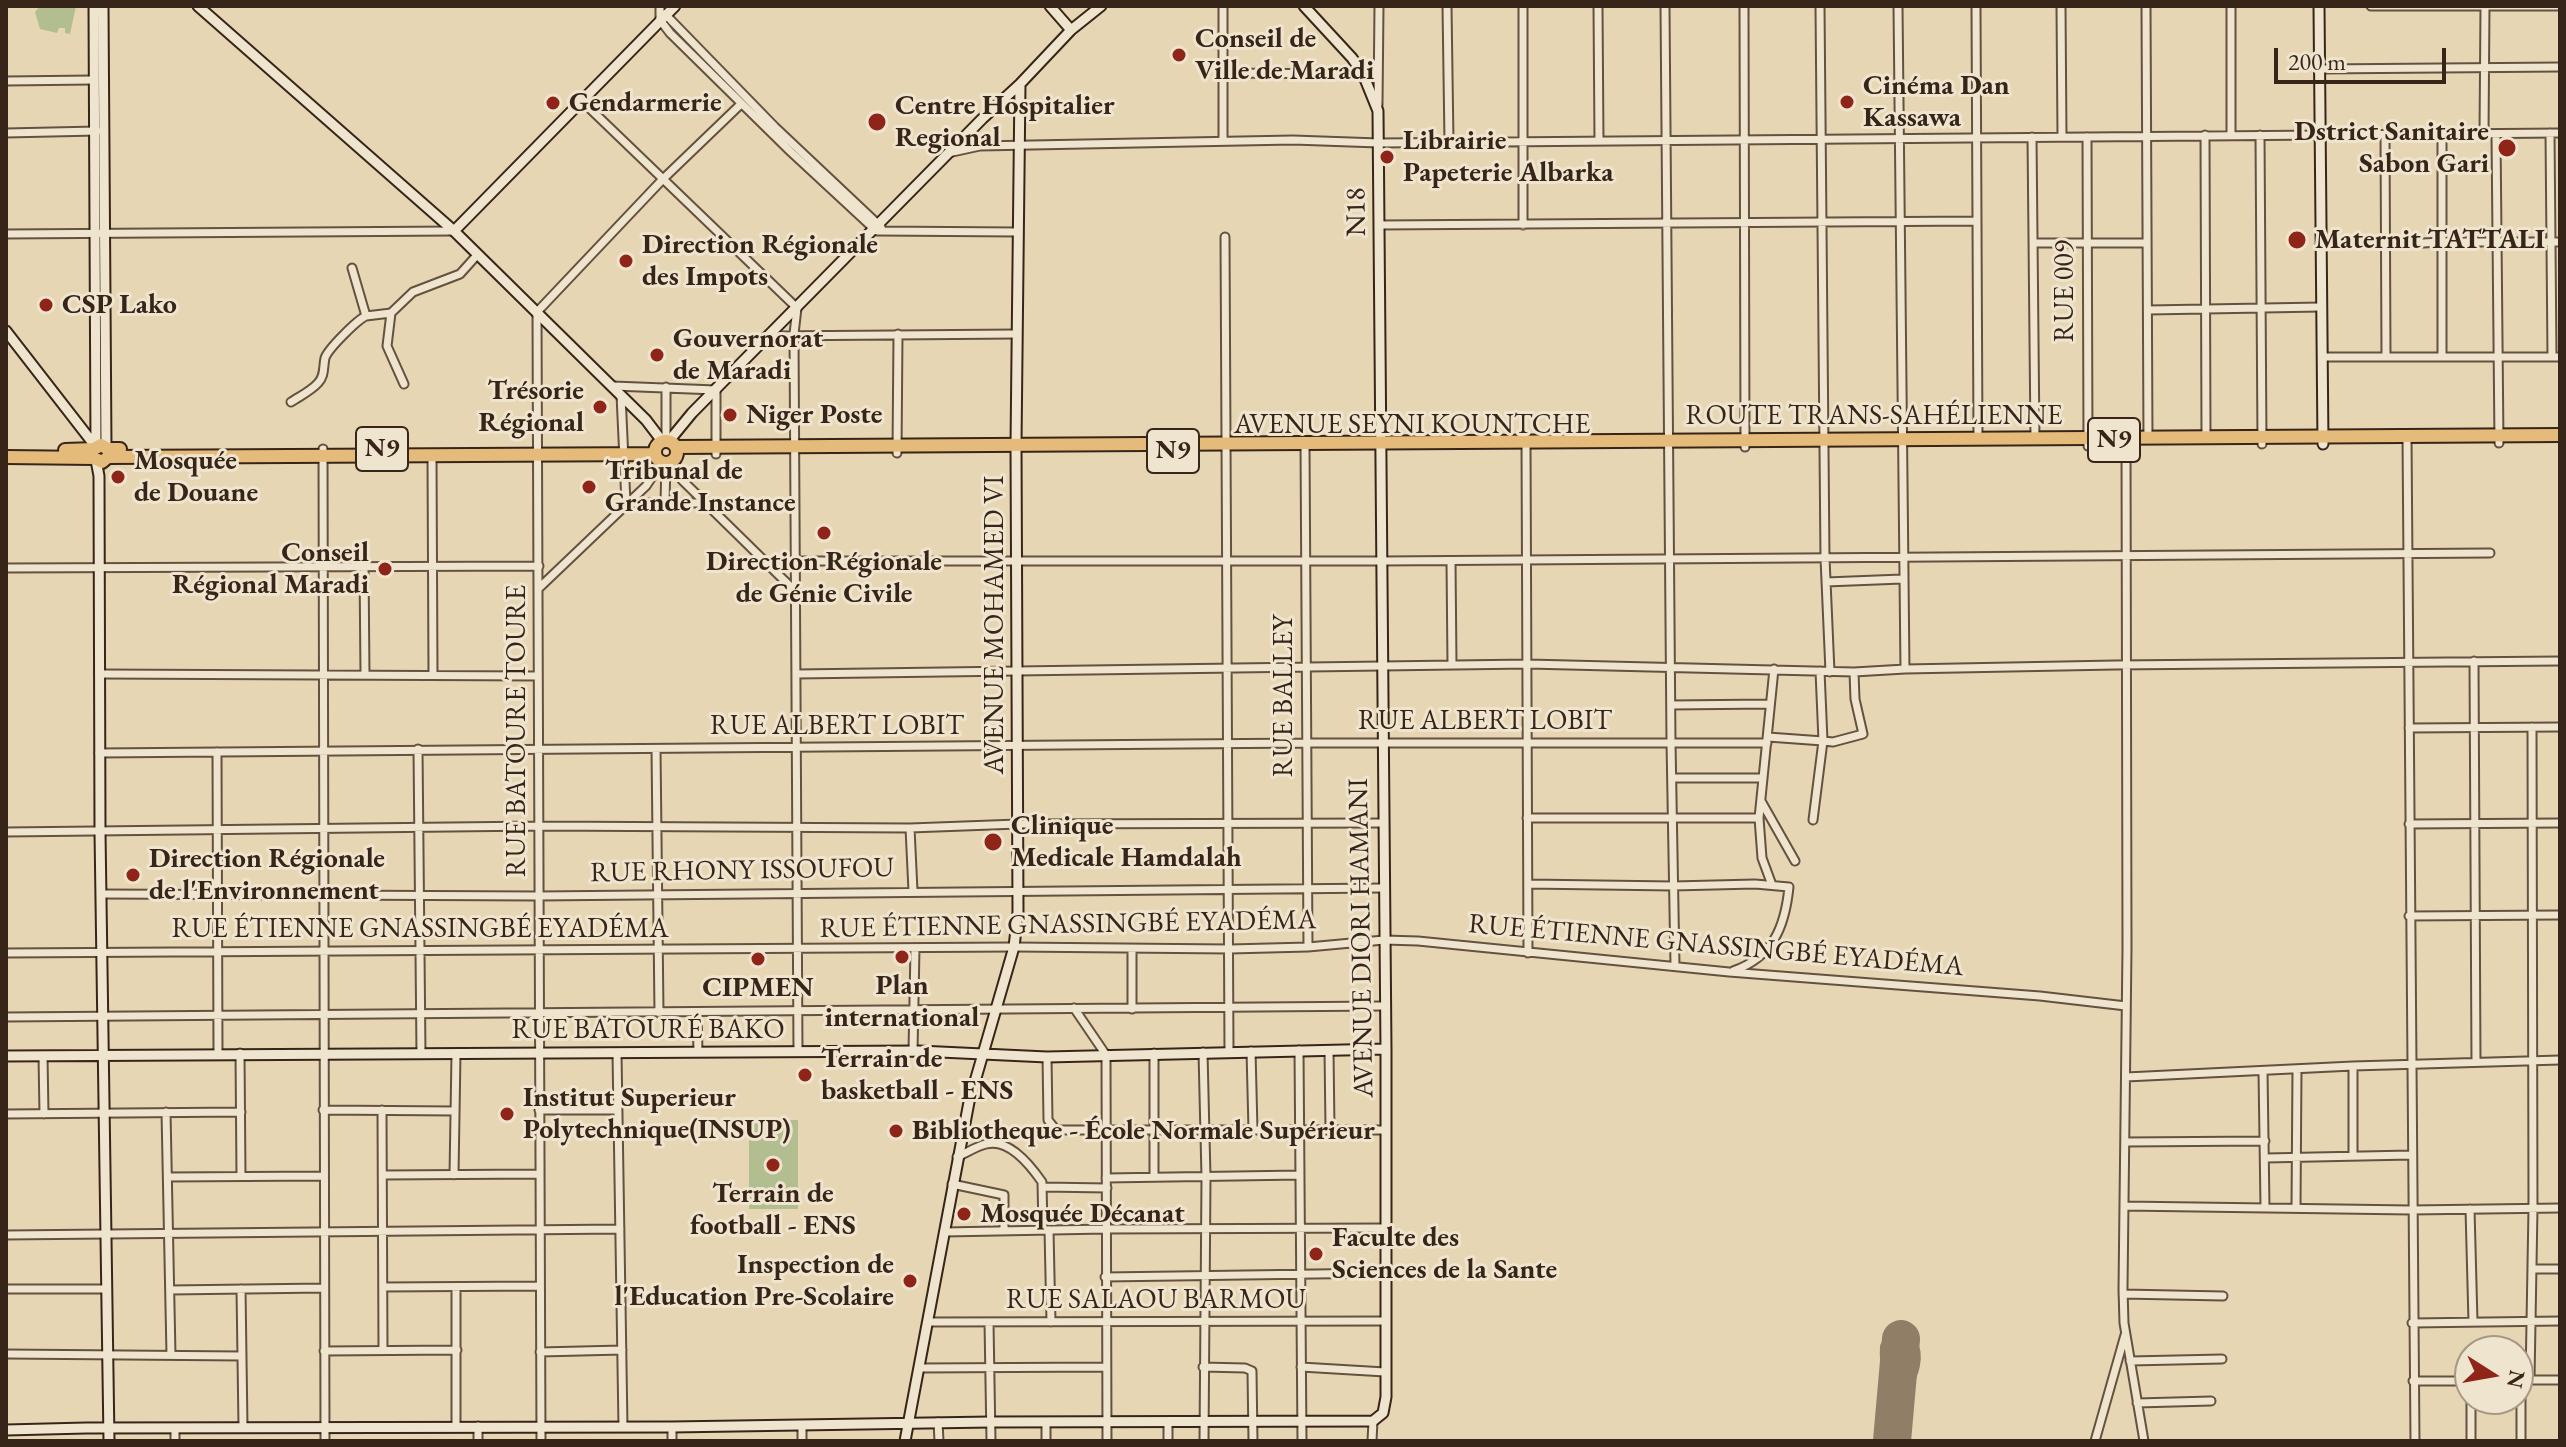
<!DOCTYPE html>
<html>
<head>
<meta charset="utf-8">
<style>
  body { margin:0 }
  #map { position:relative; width:2566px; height:1447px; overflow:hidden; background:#e7d6b3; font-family:"EB Garamond",serif }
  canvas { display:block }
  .frame { position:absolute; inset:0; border:8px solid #38251a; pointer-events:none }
  .north { position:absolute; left:2454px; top:1335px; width:80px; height:80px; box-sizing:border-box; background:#efe4ce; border:2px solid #a69886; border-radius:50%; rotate:101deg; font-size:22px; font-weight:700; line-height:32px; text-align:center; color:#38251a }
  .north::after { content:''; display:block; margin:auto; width:28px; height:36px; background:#8f2418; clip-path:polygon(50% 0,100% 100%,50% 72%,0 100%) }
  .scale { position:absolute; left:2274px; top:48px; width:172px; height:36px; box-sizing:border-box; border:4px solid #38251a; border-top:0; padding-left:10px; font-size:24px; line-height:28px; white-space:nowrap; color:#38251a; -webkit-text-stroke:6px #efe4ce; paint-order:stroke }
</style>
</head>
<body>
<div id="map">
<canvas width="2566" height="1447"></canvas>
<div class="frame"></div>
<div class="north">N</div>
<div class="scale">200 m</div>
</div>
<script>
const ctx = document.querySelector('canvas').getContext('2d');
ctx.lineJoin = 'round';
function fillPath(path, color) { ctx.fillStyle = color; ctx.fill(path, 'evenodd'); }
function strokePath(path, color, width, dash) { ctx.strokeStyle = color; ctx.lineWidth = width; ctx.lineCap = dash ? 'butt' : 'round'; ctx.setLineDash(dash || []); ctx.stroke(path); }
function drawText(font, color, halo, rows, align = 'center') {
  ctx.font = font + ' "EB Garamond",serif'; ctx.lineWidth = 6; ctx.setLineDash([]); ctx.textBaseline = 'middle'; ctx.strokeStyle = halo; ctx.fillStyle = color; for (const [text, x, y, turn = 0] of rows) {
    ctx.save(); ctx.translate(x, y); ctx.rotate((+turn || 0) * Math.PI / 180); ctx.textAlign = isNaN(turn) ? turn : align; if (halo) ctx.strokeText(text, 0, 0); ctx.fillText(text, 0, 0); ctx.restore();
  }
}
fillPath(new Path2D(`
  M40,6H76L70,34L65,33V28H59L57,33L40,29L35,12Z
  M749,1120H798V1209H749Z`), '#b2be8f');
strokePath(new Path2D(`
  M1901,1339L1908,1341C1922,1361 1902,1387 1895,1407C1894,1384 1886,1372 1888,1347L1893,1341Z`), '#907e66', 16);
strokePath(new Path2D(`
  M1892,1441L1901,1339`), '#907e66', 38);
const street = new Path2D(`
  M660,6V20L670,33L791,152L873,228L877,231L1018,232
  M1223,6V141
  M1447,6L1449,142
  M1523,6V225
  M1598,6L1599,141
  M1665,6L1671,742L1675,965
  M1744,6L1745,447
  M1820,6L1825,558L1830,672
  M1898,6L1905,669
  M1976,6L1978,440
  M2061,6L2062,137
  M2146,6L2148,439
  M2231,6V135
  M2371,6H2560
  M665,14L775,127L881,227
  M2320,69L2560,67
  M1223,73L1363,74
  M6,81L93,80
  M582,101L797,308L794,334L798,1051
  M1378,105L1379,6
  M6,133L97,131
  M2550,133L2552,357
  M2385,134L2386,357
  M2442,134V357
  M2484,134L2485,6
  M2496,134L2499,443
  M2205,135L2206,437
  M2260,135L2262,444
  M2032,137L2035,439
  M2087,137L2088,446
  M948,153L980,146L1293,140L1379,143L2560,133
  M1379,225L1977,221
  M6,234L454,231
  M1225,237L1229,1051
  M2034,243H2146
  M2385,245L2442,242H2560
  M352,268L366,316L391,313
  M2148,310L2321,307
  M768,336L1017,334
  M2322,357H2560
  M404,384L387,346L391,313L413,292L460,274L478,254
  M613,386L716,390V454
  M666,387V441
  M621,395L626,503H707
  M291,402C300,396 311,391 318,383C325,376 323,367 325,358C328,349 357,320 366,316
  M2407,437L2415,1441
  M2126,440L2127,948L2123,1289L2124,1323L2144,1441
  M1526,441L1528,953
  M1305,444L1308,947
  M323,449L325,1441
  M897,453L898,334
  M432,456L433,675
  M670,462L682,480L795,591
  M665,502L666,463
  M795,561H1382L2490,553
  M1451,561L1452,665
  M364,566L365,675
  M6,568L539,566
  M1826,582L1902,579
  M539,588L646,486L662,462
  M2474,661L2476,1062
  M1820,671L1823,741L1833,742L1863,734L1855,699L1854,672
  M99,674L538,676
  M797,674L1528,664L1854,672L1905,669L2115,665L2560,661
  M1671,705L1770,704
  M2409,728L2560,727
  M1768,737L1823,741L1813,820
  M418,749L421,1054
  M656,749L659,1013
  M217,752L218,1053
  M99,753L1306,743H1767
  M1672,778H1763
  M1761,801L1795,861
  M1527,818H1759
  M2409,824L2560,823
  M910,828L913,891
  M6,832L539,826L910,828L1018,824L1383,823
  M1528,884L1673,886L1755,884L1789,887C1785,927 1773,957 1733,971
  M1772,885L1762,858L1759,818L1774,669
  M101,894L538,896L1383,888
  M2409,916L2560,915
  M6,953L1014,947L1230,949L1308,947L1384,940L1418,941L1729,972L2040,996L2126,1006
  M1074,1008L1106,1055L1107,1441
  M1132,1009V949
  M697,1013L698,1052
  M6,1017L1384,1006
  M1299,1050L1302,1441
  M1329,1050L1330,1129
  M913,1051L915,948
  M1251,1051L1253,1130
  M1203,1052L1206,1177L1204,1441
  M240,1053L241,1176
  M617,1053L623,1427
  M1154,1053V1177
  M43,1056L44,1114
  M1047,1057L1048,1120L1056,1130H1385
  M2353,1066V1156
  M2263,1071L2265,1207
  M2126,1077L2353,1066L2560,1060
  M323,1110L455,1111
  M382,1110L383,1350
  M539,1110H617
  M166,1112L171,1355
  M6,1114L241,1112
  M2125,1142L2265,1141
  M957,1157C966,1153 977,1146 986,1144C1009,1138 1031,1166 1042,1182L1043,1230
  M2266,1158L2411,1155
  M383,1175L539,1174
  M454,1175L456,1054
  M168,1177L324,1176
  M1106,1178L1300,1175
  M952,1184L1004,1195V1231
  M1044,1187L1107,1188
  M2124,1206L2411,1210L2560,1208
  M2296,1207L2297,1069
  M2470,1209L2473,1322
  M1049,1230L1051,1322
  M944,1232L1106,1229L1385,1228
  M6,1235L620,1229
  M2532,1269H2560
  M1105,1277L1385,1273
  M383,1287L540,1286
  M456,1287V1426
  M6,1289H107
  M241,1289L243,1427
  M170,1290L324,1288
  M2123,1294L2223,1296
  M928,1322L1385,1321
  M989,1322L991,1441
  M2412,1323L2560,1321
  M324,1351L457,1350
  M540,1352L622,1350
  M6,1354L241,1356
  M2130,1361L2222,1359
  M1203,1367L1245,1368L1252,1371L1253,1441
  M1301,1367L1385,1372
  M920,1368L1105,1367
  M2521,1380V1441
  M2526,1380H2560
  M2530,1380L2533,1208L2532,727
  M2413,1381H2470
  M2471,1399V1441
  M2137,1403L2211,1401
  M938,1422L939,1441
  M1168,1422V1441
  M478,1426V1441
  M672,1427V1441
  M175,1428V1441
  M541,1441L537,312L663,179L741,104
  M802,1441V1425
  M1046,1441V1422
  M1372,1441L1373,1421
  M2095,1441L2125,1335`);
const secondary = new Path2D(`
  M94,6L96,447
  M103,6L106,447
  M198,6L454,231L646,420L662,441
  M1050,6L1071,30
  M2319,6L2323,444
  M454,231L675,6
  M6,331L96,447
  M669,441L692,413L982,119L1020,84L1071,30L1101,6
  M96,460L99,476L100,832L109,1441
  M6,1056L919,1051L1047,1057L1386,1049
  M6,1430L86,1428L672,1427L991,1422L1373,1421L1383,1413L1386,1397V1049L1378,111L1363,74L1352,58L1304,6
  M905,1441L969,1102L1014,947L1018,912L1016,444L1020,84`);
const highway = new Path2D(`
  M655 452a11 11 0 1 1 22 0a11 11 0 1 1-22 0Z
  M676,447L2560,435
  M65,450L94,449L101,445L108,449H120
  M6,457L94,458L102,462L108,457L655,454`);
strokePath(street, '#645140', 11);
strokePath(secondary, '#38251a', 13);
strokePath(highway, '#38251a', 16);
strokePath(street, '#efe4ce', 7);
strokePath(secondary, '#efe4ce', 9);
strokePath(highway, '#e4bb7a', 12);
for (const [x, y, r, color] of [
  [1179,55,8,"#8f2418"],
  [1847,102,8,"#8f2418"],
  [553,103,8,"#8f2418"],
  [877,122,10,"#8f2418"],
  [2507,148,10,"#8f2418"],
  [1387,157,8,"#8f2418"],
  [2297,240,10,"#8f2418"],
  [626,261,8,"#8f2418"],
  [46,305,8,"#8f2418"],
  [657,355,8,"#8f2418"],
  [600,407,8,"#8f2418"],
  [730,415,8,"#8f2418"],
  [118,477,8,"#8f2418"],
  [589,487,8,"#8f2418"],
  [824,533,8,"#8f2418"],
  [385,569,8,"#8f2418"],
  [993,842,10,"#8f2418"],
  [133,875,8,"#8f2418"],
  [902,957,8,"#8f2418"],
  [758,959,8,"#8f2418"],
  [805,1075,8,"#8f2418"],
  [507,1114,8,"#8f2418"],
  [896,1131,8,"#8f2418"],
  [773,1165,8,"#8f2418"],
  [964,1214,8,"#8f2418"],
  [1316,1254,8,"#8f2418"],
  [910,1281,8,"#8f2418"]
]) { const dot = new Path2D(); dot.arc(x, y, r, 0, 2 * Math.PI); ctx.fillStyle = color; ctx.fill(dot); strokePath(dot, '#efe4ce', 3); }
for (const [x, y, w] of [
  [2114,440,52],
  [382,449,52],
  [1173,451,52]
]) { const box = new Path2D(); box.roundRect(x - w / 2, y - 22, w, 44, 6); ctx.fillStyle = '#efe4ce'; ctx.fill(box); strokePath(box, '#38251a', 2); }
drawText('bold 26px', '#38251a', null, [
  ["N9",2114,440],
  ["N9",382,449],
  ["N9",1173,451]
]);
drawText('bold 28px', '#38251a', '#efe4ce', [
  ["Conseil de",1195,39],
  ["Ville de Maradi",1195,71],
  ["Cinéma Dan",1863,86],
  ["Kassawa",1863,118],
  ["Gendarmerie",569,103],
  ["Centre Hospitalier",895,106],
  ["Regional",895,138],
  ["Dstrict Sanitaire",2489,132,"right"],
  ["Sabon Gari",2489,164,"right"],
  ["Librairie",1403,141],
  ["Papeterie Albarka",1403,173],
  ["Maternit TATTALI",2315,240],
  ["Direction Régionale",642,245],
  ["des Impots",642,277],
  ["CSP Lako",62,305],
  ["Gouvernorat",673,339],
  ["de Maradi",673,371],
  ["Trésorie",584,391,"right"],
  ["Régional",584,423,"right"],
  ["Niger Poste",746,415],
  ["Mosquée",134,461],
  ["de Douane",134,493],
  ["Tribunal de",605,471],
  ["Grande Instance",605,503],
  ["Conseil",369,553,"right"],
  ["Régional Maradi",369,585,"right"],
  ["Direction Régionale",824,562,"center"],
  ["de Génie Civile",824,594,"center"],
  ["Clinique",1011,826],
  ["Medicale Hamdalah",1011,858],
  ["Direction Régionale",149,859],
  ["de l'Environnement",149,891],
  ["Plan",902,986,"center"],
  ["international",902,1018,"center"],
  ["CIPMEN",758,988,"center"],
  ["Terrain de",821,1059],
  ["basketball - ENS",821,1091],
  ["Institut Superieur",523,1098],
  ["Polytechnique(INSUP)",523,1130],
  ["Bibliotheque - École Normale Supérieur",912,1131],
  ["Terrain de",773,1194,"center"],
  ["football - ENS",773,1226,"center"],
  ["Mosquée Décanat",980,1214],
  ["Faculte des",1332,1238],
  ["Sciences de la Sante",1332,1270],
  ["Inspection de",894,1265,"right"],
  ["l'Education Pre-Scolaire",894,1297,"right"]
], 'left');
drawText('28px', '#38251a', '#efe4ce', [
  ["N18",1357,212,-91],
  ["RUE 009",2065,291,-90],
  ["ROUTE TRANS-SAHÉLIENNE",1874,416],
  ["AVENUE SEYNI KOUNTCHE",1412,425],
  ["AVENUE MOHAMED VI",995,625,-90],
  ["RUE BALLEY",1284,696,-90],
  ["RUE ALBERT LOBIT",1485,721],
  ["RUE ALBERT LOBIT",837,726],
  ["RUE BATOURE TOURE",517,731,-90],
  ["RUE RHONY ISSOUFOU",742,871,-1],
  ["RUE ÉTIENNE GNASSINGBÉ EYADÉMA",1068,925,-1],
  ["RUE ÉTIENNE GNASSINGBÉ EYADÉMA",420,929],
  ["AVENUE DIORI HAMANI",1362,938,-91],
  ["RUE ÉTIENNE GNASSINGBÉ EYADÉMA",1716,946,5],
  ["RUE BATOURÉ BAKO",648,1030],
  ["RUE SALAOU BARMOU",1156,1300]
]);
</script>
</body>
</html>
